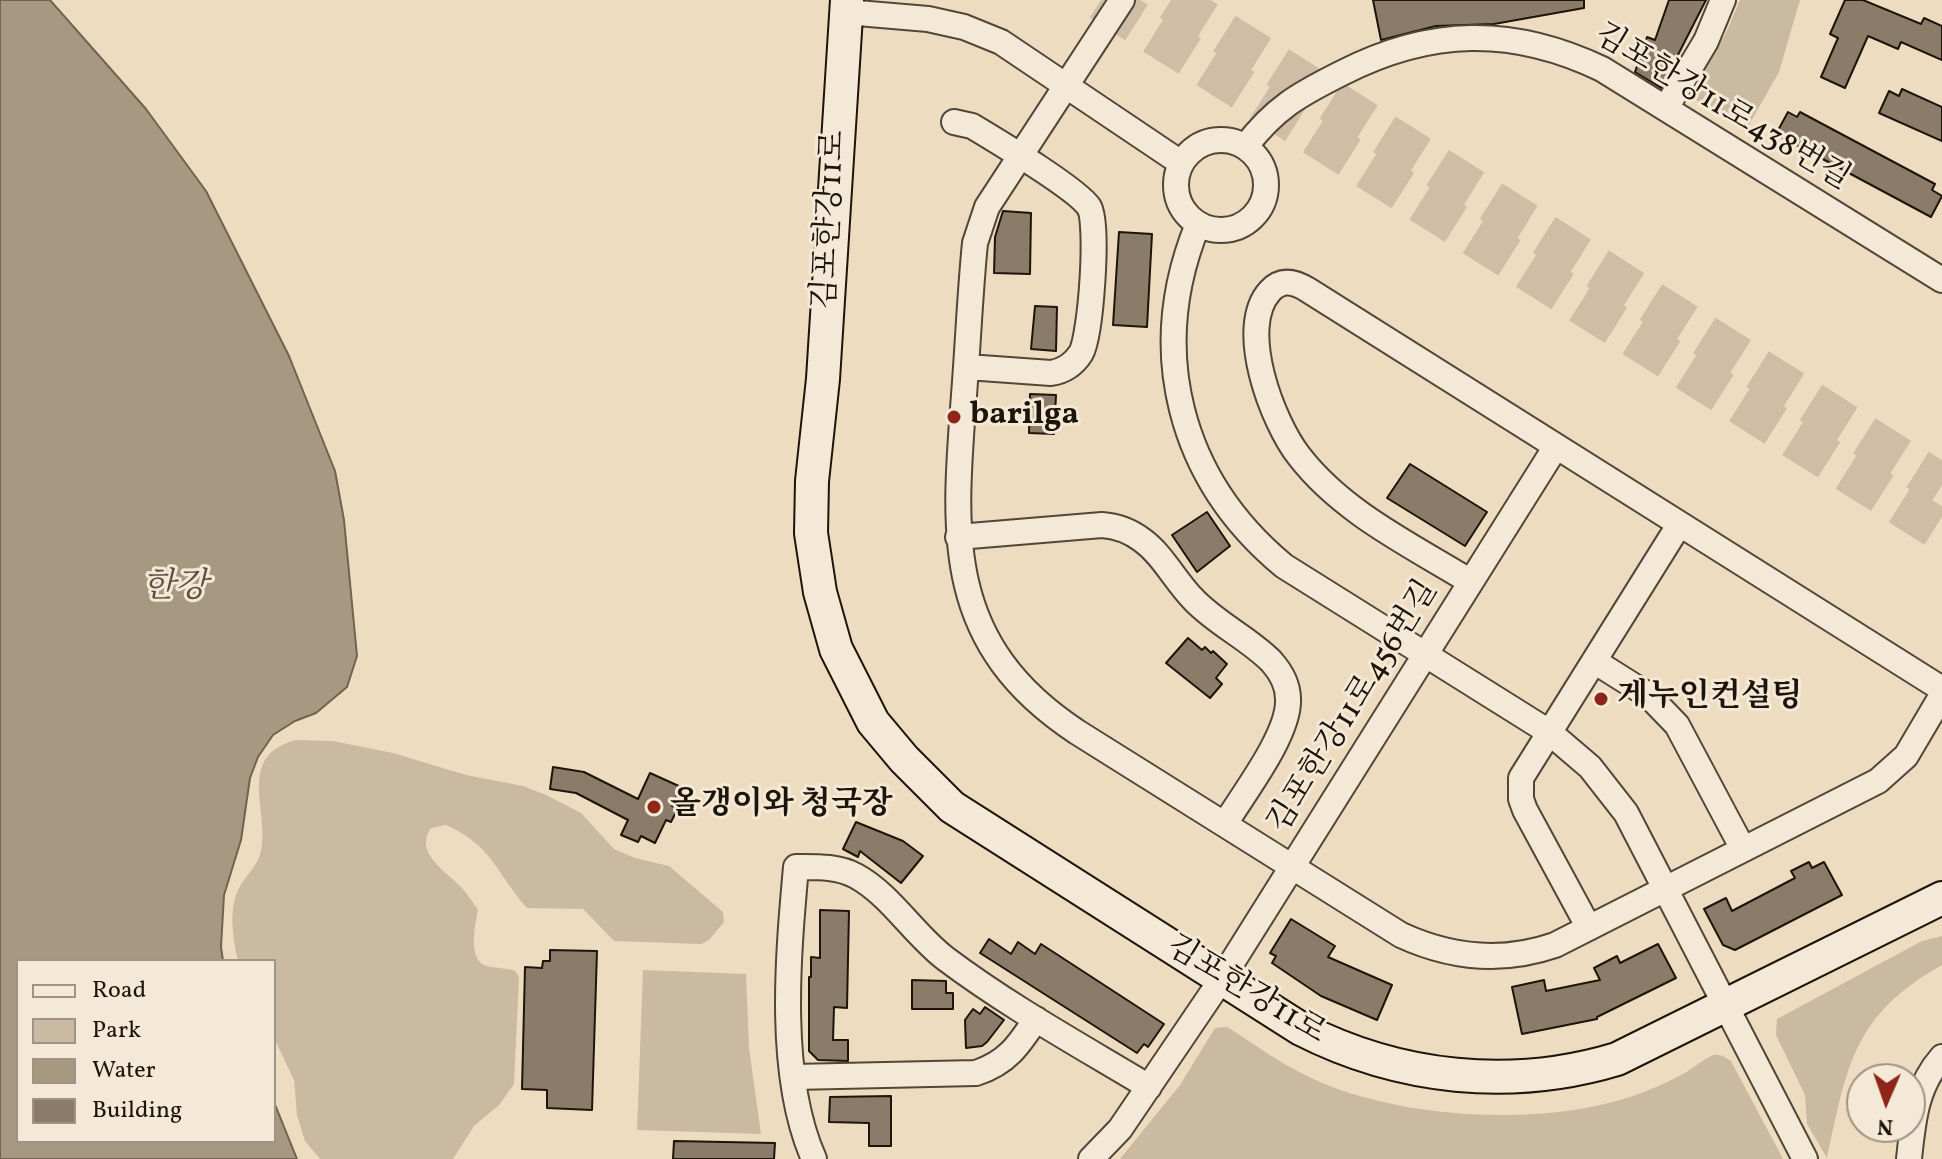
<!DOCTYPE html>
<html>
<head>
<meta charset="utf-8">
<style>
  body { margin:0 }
  #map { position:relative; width:1942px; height:1159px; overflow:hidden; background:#eedcc0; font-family:Vollkorn,serif }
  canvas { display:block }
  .legend { position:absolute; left:16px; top:959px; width:260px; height:184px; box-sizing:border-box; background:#f4e8d6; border:2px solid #9e9384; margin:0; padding:10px 14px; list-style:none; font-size:24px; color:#1d140a }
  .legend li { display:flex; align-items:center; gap:16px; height:40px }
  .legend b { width:40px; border:2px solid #9e9384 }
  .north { position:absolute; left:1846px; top:1063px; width:80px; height:80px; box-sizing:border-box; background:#f4e8d6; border:2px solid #9e9384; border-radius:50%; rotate:182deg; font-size:22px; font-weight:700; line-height:32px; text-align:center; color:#1d140a }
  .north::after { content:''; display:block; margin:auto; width:28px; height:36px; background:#8f2418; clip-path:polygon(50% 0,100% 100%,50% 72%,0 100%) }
</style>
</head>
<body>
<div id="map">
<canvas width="1942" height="1159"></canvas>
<ul class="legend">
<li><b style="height:10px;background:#f4e8d6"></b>Road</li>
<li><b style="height:22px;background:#cabaa1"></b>Park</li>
<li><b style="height:22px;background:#a79882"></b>Water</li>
<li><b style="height:22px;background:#8a7c69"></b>Building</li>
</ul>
<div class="north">N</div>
</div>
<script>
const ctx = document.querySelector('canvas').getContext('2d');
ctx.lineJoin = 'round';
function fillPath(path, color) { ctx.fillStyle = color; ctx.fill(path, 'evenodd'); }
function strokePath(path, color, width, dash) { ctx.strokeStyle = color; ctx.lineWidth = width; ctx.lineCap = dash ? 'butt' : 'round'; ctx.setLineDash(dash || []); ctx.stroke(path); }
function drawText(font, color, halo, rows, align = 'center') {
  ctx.font = font + ' Vollkorn,"Noto Serif KR",serif'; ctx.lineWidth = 6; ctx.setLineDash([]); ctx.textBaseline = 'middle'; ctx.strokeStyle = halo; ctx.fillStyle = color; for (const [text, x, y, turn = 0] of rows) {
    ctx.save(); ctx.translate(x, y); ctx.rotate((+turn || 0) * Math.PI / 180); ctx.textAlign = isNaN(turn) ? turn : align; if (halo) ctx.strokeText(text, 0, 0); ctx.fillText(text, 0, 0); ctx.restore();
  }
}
fillPath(new Path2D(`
  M1740,0H1800L1779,72L1745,132L1696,100L1691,93L1726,33Z
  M296,740L333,741L393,753L466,775L523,786L546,795L581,813L614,849L635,858L669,866L723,912L724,922L709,940L701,944L614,941L583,909L527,908C496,873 493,846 446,825L431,828C414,852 444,870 459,885C466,892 472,901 478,910C475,924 468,957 484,965C493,969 505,967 515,971L519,977L514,1084L499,1105L474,1126L453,1159H320L305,1141L297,1115L294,1080L274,1038V961H238C233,938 228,910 239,888C246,875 258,866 261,851C270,811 235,756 296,740Z
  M1942,936V965C1853,1015 1847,1066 1827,1158L1807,1124L1805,1095L1776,1035L1777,1019L1922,941Z
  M643,970L746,974L749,1048L761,1134L637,1130Z
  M1227,1027C1253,1043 1278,1062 1305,1075C1381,1113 1491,1122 1574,1110C1613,1104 1648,1093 1683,1074C1693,1069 1704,1058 1714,1055C1721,1054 1726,1058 1731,1061L1783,1159H1120L1180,1085L1215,1028Z`), '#cabaa1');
const water = new Path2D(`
  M0,0H50L146,109L206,191L289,356L335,471L344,520L357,656L347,687L316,713L295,721L273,735L258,757L250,778L241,840L224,895L221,947L223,961H18V1141H274V1102L297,1159H0Z`);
fillPath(water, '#a79882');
strokePath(water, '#706352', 2);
const building = new Path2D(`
  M1373,0H1584V8L1494,24L1436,26L1381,40Z
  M1669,0H1706L1661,88L1635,72L1647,37L1655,40Z
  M1845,0H1863L1921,24L1924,18L1942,26V60L1901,42L1898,49L1868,36L1845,88L1821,77L1838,38L1830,34Z
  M1902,89L1942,107V141L1879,113L1889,91L1899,96Z
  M1788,112L1797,117L1800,112L1935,184L1932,190L1942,196L1931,217L1776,134Z
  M1003,211L1031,213L1030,274L994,273L995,237Z
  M1119,232L1152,234L1147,327L1113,325Z
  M1035,306L1057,307L1056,351L1031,349Z
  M1030,394L1056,395L1054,434L1029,433Z
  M1410,464L1487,512L1465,546L1387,498Z
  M1207,512L1230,546L1197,572L1172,535Z
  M1188,638L1202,650L1205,647L1211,653L1213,651L1227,664L1216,678L1222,684L1210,698L1166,663Z
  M553,767L584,772L638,799L650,773L681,787L672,806L678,808L671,822L666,820L655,843L641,836L638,842L621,835L628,820L576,793L550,789Z
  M856,822L903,841L923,856L901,883L860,851L858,857L843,849Z
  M1809,862L1812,868L1824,862L1842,895L1735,950L1723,945L1704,909L1726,898L1732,911L1795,878L1791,871Z
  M820,910L849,911L847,1008L834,1007L833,1040H848V1061L818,1060L809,1051V977H811V957L820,958Z
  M1291,919L1335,946L1328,957L1392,985L1377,1020L1321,996L1272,963L1276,956L1270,953Z
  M989,939L1011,954L1018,942L1035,954L1041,944L1164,1024L1148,1047L1144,1044L1137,1053L980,953Z
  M1658,944L1676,978L1597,1017V1019L1522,1034L1512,987L1544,980L1546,991L1600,980L1594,968L1617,956L1620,963Z
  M550,950L597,951L592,1110L547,1108V1090L522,1089L525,967L542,968L543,961H550Z
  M912,980L946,981V993H953V1009H912Z
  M985,1007L1004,1020L987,1042L982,1046L966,1048L965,1020L973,1009L980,1014Z
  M891,1096V1146H869V1123L829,1122L830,1097Z
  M674,1141L775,1143L774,1159H673Z`);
fillPath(building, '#8a7c69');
strokePath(building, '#1d140a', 2);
strokePath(new Path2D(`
  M1101,0L1942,531
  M1171,0L1942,485`), '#cfbea5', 42, [42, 21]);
const street = new Path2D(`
  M1122,0L987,207L975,243C970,293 968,344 964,395C953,537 944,644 1077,732L1401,935C1451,958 1503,963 1555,945L1878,781L1906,756L1942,695
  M846,12L928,19L964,27L1001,42L1181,163
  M1666,108L1706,41L1723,0
  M954,122L972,126C995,140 1076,188 1089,207C1099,223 1091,335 1081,353C1074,364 1064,371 1051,373L967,367
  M1176 185a45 45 0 1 1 90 0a45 45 0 1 1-90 0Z
  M1245,147C1275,108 1298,95 1342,73C1430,28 1512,26 1602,69L1942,280
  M1198,224C1146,351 1179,479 1284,566L1549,732L1590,767L1626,813L1805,1159
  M958,537L1102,525C1117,526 1130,531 1142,540C1163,555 1175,581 1194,600C1217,624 1248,638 1271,661C1280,671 1288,685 1288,699C1290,734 1243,794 1225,824
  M1471,582C1411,545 1343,513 1299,456C1273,423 1236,328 1270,291C1282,278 1295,282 1308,290L1942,689
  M1594,661L1648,695L1677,725L1743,849
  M1589,928L1525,810L1521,799V778L1679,525
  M794,1077L976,1073C1007,1063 1019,1045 1036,1019
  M814,1159C777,1076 788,956 796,867C816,867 838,866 856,876C891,895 914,935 946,959C1010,1007 1081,1046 1149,1087
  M1091,1159L1120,1129L1221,980L1555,448
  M1909,1159C1913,1121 1916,1086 1942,1057`);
const secondary = new Path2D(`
  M847,0L823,379L812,481L811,533L820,592L836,649L873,722L904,759L952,807L1301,1029C1399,1079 1511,1091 1617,1059L1942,898`);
strokePath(street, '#514638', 28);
strokePath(secondary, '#1d140a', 36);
strokePath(street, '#f4e8d6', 24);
strokePath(secondary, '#f4e8d6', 32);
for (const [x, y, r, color] of [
  [954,417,8,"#8f2418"],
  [1601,699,8,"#8f2418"],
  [654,807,8,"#8f2418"]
]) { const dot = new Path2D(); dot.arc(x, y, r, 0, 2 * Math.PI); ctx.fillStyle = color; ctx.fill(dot); strokePath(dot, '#f4e8d6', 3); }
drawText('32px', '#1d140a', '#f4e8d6', [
  ["김포한강11로438번길",1721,109,31],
  ["김포한강11로",832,220,-87],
  ["김포한강11로456번길",1355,708,-58],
  ["김포한강11로",1245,992,31]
]);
drawText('bold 32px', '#1d140a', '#f4e8d6', [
  ["barilga",970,417],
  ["게누인컨설팅",1617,699],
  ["올갱이와 청국장",670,807]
], 'left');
drawText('italic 34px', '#5b4f40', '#f4e8d6', [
  ["한강",175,590]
]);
</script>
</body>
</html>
